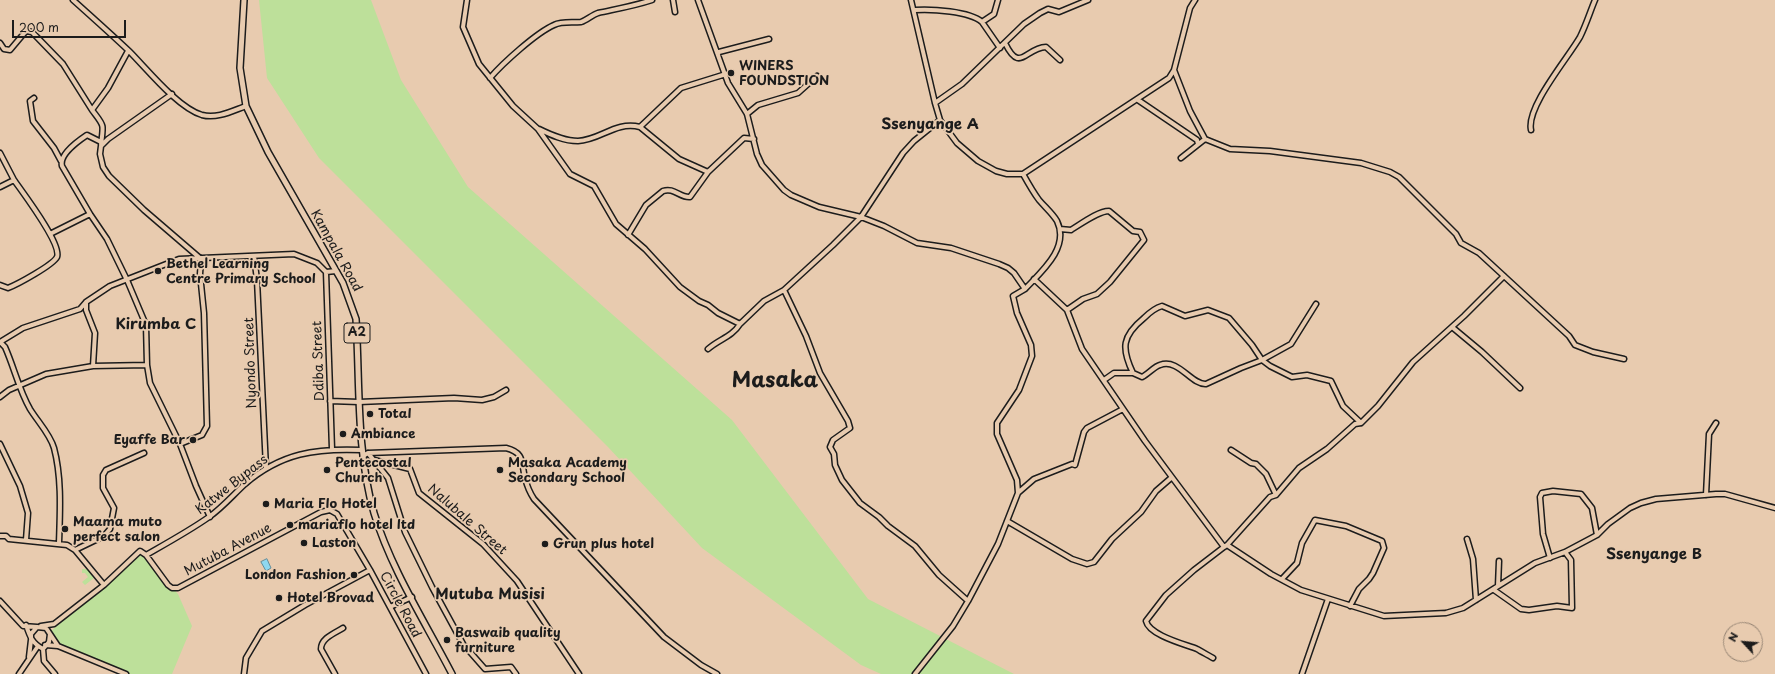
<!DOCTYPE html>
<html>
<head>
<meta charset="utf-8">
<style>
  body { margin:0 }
  #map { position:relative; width:1775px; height:674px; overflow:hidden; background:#e8cbaf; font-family:"Playpen Sans",sans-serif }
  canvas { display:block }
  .north { position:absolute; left:1723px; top:622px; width:40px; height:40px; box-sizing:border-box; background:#e8cbaf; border:1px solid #968574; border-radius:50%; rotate:296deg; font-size:11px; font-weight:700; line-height:16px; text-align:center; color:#1c1c1c }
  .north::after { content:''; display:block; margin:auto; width:14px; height:18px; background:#1c1c1c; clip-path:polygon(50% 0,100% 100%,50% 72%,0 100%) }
  .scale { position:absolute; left:12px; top:20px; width:114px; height:18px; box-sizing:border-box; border:2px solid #1c1c1c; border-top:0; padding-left:5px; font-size:12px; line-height:14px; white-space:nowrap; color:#1c1c1c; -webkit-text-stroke:3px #e8cbaf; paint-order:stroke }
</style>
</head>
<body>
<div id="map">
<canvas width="1775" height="674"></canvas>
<div class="north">N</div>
<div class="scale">200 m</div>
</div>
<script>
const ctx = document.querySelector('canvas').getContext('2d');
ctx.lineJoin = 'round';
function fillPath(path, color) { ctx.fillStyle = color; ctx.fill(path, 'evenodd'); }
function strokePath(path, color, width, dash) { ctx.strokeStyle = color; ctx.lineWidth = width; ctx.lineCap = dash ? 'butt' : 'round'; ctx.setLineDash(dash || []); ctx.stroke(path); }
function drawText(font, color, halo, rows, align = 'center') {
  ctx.font = font + ' "Playpen Sans",sans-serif'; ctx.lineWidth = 3.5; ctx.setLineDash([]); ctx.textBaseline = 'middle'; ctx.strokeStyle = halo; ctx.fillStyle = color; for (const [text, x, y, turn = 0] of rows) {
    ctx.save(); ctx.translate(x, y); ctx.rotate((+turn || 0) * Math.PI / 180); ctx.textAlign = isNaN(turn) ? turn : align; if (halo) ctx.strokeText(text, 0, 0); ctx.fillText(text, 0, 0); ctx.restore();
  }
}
fillPath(new Path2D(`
  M259,0H371L401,80L468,187L732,420L868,599L1014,674H881L861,665L702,548L608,447L319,158L267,78Z
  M140,551L178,594L192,626L172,674H126L64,648L50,632Z
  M82,569H88L94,578L85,585L82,582L88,577L85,573H82Z`), '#bde09a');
const water = new Path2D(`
  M267,559L271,568L266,571L261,562Z`);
fillPath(water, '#8ed8f0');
strokePath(water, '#608d9b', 1);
const minor = new Path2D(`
  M73,0C92,17 111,34 129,51C147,69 178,108 202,115C217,119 232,111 246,106
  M467,0L463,27L479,64L513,106L538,129L570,174L594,186L616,224L645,249L680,287L699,301L708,305L718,313L740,324L764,301L784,290L833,245L861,217L903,153L914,141L940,120
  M673,0L675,12
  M698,0L728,83L747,114L757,154L762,165L784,190L791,195L819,207L861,217L884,226L917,243L951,248L999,264L1008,268L1014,273L1025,289C1041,272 1070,248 1057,221C1053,214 1045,207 1039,200C1033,192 1028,183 1023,174
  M911,0L935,103L940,120L957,143L978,161L996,171L1007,174H1023L1169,78L1174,70L1190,8L1195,0
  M915,10C932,9 969,11 982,22L994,14L998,0
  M982,22L1000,48
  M0,43L4,49L10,50L26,31L32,32L63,64L92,110
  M1005,43C1020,74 1025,48 1046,47L1060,60
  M718,54L719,52L769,39
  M1174,70L1190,111L1205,139L1230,149L1270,151L1361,163L1390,172L1399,177L1456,234L1461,243L1479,253L1569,336L1575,345L1593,352L1624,359
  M490,78C503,63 536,33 554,25C562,21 572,23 581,22C587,20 592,15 598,13C616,9 634,6 652,0
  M172,94L108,139L101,146L100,154L103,167L109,176L144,210L201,259L200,274L204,313L207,426L202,435L180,444
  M34,98L30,101L33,121L54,148L61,161
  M1138,100L1197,140L1198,144
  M935,103L962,84L1024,24L1040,13L1048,9L1059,12L1088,0
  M747,114L758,105L798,93L817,76
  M539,129C551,135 564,141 578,141C601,140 615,121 640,127L681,88L726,74
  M1531,130C1526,107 1568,58 1580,37C1586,25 1590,12 1595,0
  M101,142L87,135C78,141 59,155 62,166L90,214L107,239L127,280L146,325L147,365L150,383L180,444L196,486L210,517
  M101,144C104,123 104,126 92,110L108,88L128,51
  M0,153L14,180
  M1181,158L1205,139
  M708,172L744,138L754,139
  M0,187L14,180C23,193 62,244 57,257C53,265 18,284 8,288L0,285
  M1060,229L1071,230C1081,224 1098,211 1109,211L1133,231L1140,232L1144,240L1110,282L1097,294L1083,299L1067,310
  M50,234L90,214
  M628,235L646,205L663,191C674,187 680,198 690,197L708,172L679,159L640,127
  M254,256L257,280L266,468
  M326,272L332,449
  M1034,279L1067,310L1082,349L1145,441L1224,547L1227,545L1271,574L1301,590L1384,616L1425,614L1446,613L1463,608L1535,563L1565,552L1597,535L1608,524L1630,508L1641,503L1656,499L1716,494H1725L1775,508
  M784,290L806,336L820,373L848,421L850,428L833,440L830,447L834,454L835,465L842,480L860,503L879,517L888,526L915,546L939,575L968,601
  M1452,327L1482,352L1520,388
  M0,342L23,328L80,309L86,302L110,286L179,259L294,254L317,263L326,272L336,271
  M0,342L5,347C14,367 19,390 30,409C38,422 50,434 54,448C62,478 60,512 59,543
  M708,349C719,339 732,337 740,324
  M93,366L147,365
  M1133,373C1121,348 1122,336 1144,318C1149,313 1155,308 1162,306L1185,316L1208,310L1229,318L1252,345L1262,360L1270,366L1292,377L1307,375L1331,381L1343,406L1361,423
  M1104,380L1114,373H1133L1142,377C1148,374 1155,366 1160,365C1179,358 1191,385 1206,384L1241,368L1262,360L1291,344L1316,304
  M0,397L9,390L46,374L93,366L95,333L86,310V302
  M330,401L359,402L454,398L482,400L494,397L506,390
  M0,444L20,486L28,513L26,540
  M1231,450L1251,463L1256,464L1266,474L1276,495
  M368,453L388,478L405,532L432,587L463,644L485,669L511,667L516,674
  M363,456L368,453L506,448C525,453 521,462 525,478C527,486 530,493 534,499L664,637L701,665L717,674
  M374,460L410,469L419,493L483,544L517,581L579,674
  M1019,492L1034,479L1072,464L1075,465L1084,432L1087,428L1123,409
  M1706,495L1709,434L1716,423
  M1007,521L1072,559L1087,564L1094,562L1112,539L1141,512L1156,491L1171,478
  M0,536H6L9,539L67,545L75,550L104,585
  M1467,539L1473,559L1476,600
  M1227,545L1270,497L1276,495L1299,468L1327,449L1355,424L1361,423L1378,406L1413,362L1464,316L1504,276
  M75,550L104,536L110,529L114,508L103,488V475L106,470L144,453
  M146,555L168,585L172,588H178L321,512L330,510L337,514L370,570
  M1550,558L1543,534L1540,497L1542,493L1553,491L1581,494L1592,508L1597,535
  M1282,579L1297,563L1302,543L1315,520L1346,526L1382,541L1384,548L1373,573L1369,579L1359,589L1350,606
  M1498,586L1499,561
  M1494,590L1521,609L1529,610L1557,606L1572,608L1571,560L1565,552
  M0,601L23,626L37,627
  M390,607L412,597
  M26,625C30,637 32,643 43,649L49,642L50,634L46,628L37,627L31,634V639
  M41,626L54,624L104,585L140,551L146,555C167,543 189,531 209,517C222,508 233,495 245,484C281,453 316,448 362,450
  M50,634L58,646
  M45,645L58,646L126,674
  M43,649L44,661L55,674
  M29,657L31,640
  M1213,658C1208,655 1202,652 1197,649C1184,644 1149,635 1146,621L1166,595L1194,570L1224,547
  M19,674L38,646
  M244,674L246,658L262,631L305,605L370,570L426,674
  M335,674L321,649C321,638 335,633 343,628
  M915,674L953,626L968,601L998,544L1018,493L1017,480L997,434V423L1019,390L1032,356L1031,345L1017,313L1013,296L1025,289
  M1302,674L1328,599`);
const major = new Path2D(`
  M244,0L240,68L246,106L268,152L343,283L356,319C360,384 356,450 374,513C391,569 425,622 452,674`);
strokePath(minor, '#1c1c1c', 7);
strokePath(major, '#1c1c1c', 8);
strokePath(minor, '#e8cbaf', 4);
strokePath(major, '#e8cbaf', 5);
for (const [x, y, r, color] of [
  [731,73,4,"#1c1c1c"],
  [158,271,4,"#1c1c1c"],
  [370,414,4,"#1c1c1c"],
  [343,434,4,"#1c1c1c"],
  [193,440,4,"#1c1c1c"],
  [327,470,4,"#1c1c1c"],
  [500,470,4,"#1c1c1c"],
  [266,504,4,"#1c1c1c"],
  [290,525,4,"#1c1c1c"],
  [65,529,4,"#1c1c1c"],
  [304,543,4,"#1c1c1c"],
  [545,544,4,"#1c1c1c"],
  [354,575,4,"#1c1c1c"],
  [279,598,4,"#1c1c1c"],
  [447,640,4,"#1c1c1c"]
]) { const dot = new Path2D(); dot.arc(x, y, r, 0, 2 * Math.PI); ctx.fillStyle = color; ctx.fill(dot); strokePath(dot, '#e8cbaf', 1.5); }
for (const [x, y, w] of [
  [357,333,26]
]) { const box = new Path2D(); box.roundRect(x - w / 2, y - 10, w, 20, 3); ctx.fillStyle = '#e8cbaf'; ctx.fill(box); strokePath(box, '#1c1c1c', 1); }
drawText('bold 12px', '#1c1c1c', null, [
  ["A2",357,333]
]);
drawText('bold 13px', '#1c1c1c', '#e8cbaf', [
  ["WINERS",739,66],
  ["FOUNDSTION",739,81],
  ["Bethel Learning",166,264],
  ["Centre Primary School",166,279],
  ["Total",378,414],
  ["Ambiance",351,434],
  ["Eyaffe Bar",185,440,"right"],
  ["Pentecostal",335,463],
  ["Church",335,478],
  ["Masaka Academy",508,463],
  ["Secondary School",508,478],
  ["Maria Flo Hotel",274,504],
  ["Maama muto",73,522],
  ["perfect salon",73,537],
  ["mariaflo hotel ltd",298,525],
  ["Laston",312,543],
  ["Grun plus hotel",553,544],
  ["London Fashion",346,575,"right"],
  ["Hotel Brovad",287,598],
  ["Baswaib quality",455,633],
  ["furniture",455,648]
], 'left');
drawText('13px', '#1c1c1c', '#e8cbaf', [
  ["Kampala Road",336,251,61],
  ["Ddiba Street",319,361,-92],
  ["Nyondo Street",251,363,-92],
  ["Katwe Bypass",232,485,-38],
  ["Nalubale Street",467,520,41],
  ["Mutuba Avenue",228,550,-28],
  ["Circle Road",400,605,62]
]);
drawText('bold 15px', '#1c1c1c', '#e8cbaf', [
  ["Ssenyange A",930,125],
  ["Kirumba C",156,325],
  ["Ssenyange B",1654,555],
  ["Mutuba Musisi",490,595]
]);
drawText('bold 21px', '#1c1c1c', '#e8cbaf', [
  ["Masaka",775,381]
]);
</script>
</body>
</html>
